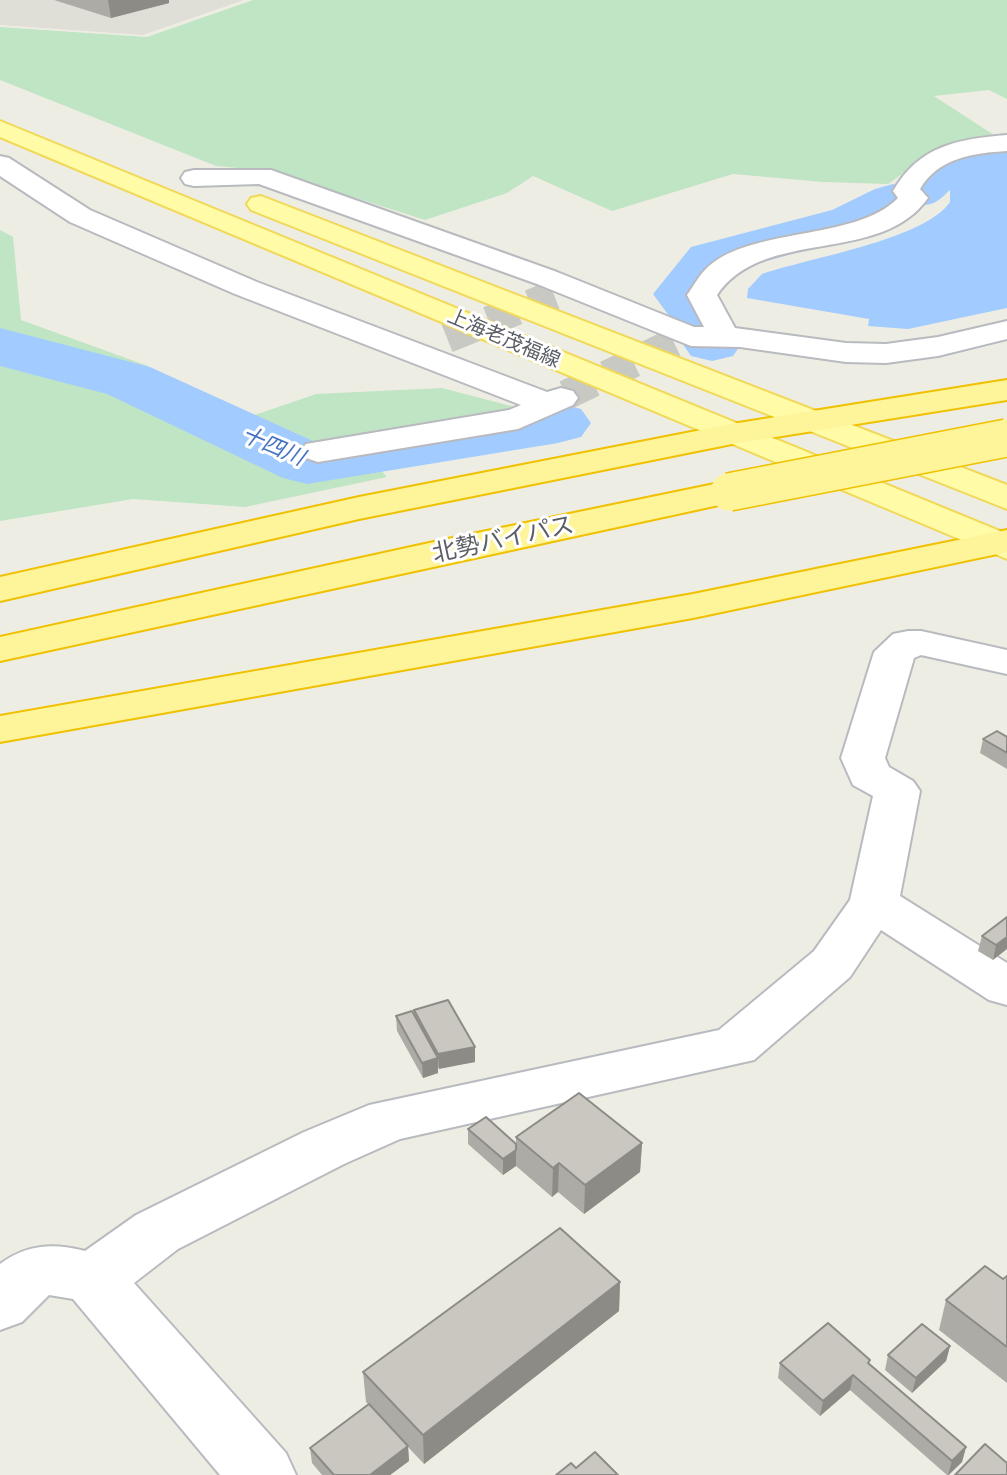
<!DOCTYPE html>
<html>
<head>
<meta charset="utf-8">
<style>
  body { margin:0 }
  canvas { display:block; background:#eeede3 }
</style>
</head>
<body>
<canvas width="1007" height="1475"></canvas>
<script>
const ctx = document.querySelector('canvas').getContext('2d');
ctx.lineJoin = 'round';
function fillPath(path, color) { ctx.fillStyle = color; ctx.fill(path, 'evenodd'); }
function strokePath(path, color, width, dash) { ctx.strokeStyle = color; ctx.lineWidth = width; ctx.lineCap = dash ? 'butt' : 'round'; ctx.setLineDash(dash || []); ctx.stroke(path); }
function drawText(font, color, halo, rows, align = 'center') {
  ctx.font = font + ' "Exo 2","Noto Sans JP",sans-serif'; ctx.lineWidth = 6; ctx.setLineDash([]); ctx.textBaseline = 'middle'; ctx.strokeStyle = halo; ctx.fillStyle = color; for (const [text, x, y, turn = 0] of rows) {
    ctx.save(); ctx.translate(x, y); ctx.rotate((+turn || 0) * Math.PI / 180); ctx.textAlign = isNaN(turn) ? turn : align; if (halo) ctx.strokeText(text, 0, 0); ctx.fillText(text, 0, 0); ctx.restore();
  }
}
fillPath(new Path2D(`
  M0,0H244L143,35L0,25Z`), '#dfded7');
fillPath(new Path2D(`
  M253,0H1007V99L989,90L934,96L997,137L940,147L888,184L823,182L733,174L612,211L533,176L507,193L425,220L271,171L216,166L0,80V27L147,37Z
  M0,230L13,237L21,320L148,366L145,378L197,413L249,417L316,394L442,388L553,417L373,462L387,477L245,507L133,499L0,521Z`), '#bfe5c4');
fillPath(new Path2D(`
  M1007,158V308L908,329L868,326L869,319L747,298L748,289L762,274C808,258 924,240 950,202V186C965,170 985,161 1007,158Z`), '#a2cbff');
fillPath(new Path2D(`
  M1007,133V163C991,165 977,168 964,177C947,188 940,210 916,204L897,221L870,232L731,271L712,294L737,327L742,343L733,356L712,361L691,356L682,343L678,328L653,294L691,247L832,210L875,189L893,184L900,186C926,149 964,138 1007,133Z
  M0,328L150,367L315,442L558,403L581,409L591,423L581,437L558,443L307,484L283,478L107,394L0,366Z`), '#a2cbff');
strokePath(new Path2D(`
  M447,338L554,295
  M566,395L682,339`), '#c9c9c3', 30, [30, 15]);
const minor = new Path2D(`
  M1007,135V151C973,153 938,158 920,189L928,198C880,266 764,226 717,295L735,328L846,343L886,344L938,337L1007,321V339L938,356L886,363L846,362L740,347L691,346L537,284L259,184L194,186L185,184L181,178L185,172L194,170H271L557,272L694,327H704L687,295C693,287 698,277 705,270C747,226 855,242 898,198L893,191C919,146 957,139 1007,135Z
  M0,156L9,158L90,210L257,282L547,392L561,388L573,391L578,398L573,405L518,429L318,462L306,458L300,451L306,444L509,410L521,405L235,294L70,222L0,176Z
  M908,631H921L1007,650V674L921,655L914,658L885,758L889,767L913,781L920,791L900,896L1007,963V1005L989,1000L881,930L850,977L754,1060L400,1139L344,1164L178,1249L134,1283L286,1453L296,1475H220L73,1299L49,1295L22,1322L0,1330V1264C27,1244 54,1243 85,1251L136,1215L304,1132L369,1105L719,1030L814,951L850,900L873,796L853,785L841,758L874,652L893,634Z`);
const primary = new Path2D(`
  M0,121L1007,534V559L0,137Z
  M261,196L1007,485V509L251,210L247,204L251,198Z`);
const trunk = new Path2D(`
  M1007,380V400L732,444L359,519L0,601V577L359,497L732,424Z
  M729,481L742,484L747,492L742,500L0,661V637L443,540Z
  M1007,530V552L693,618L0,742V716L693,594Z`);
strokePath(minor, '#b8babf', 4);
strokePath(primary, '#f1d859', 4);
strokePath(trunk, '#f0c101', 4);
fillPath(minor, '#fff');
fillPath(primary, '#fffba7');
fillPath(trunk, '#fef499');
const trunkBridge = new Path2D(`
  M729,492L1007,438`);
strokePath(trunkBridge, '#f0c101', 40, []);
strokePath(trunkBridge, '#fef499', 37);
fillPath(new Path2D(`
  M54,0H169V3L111,18Z
  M1007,737V769L980,753L983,739Z
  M1007,917L993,960L978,951L982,936Z
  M414,1010L475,1047V1062L438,1068V1073L423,1078L397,1031L396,1016L414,1014Z
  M468,1129L516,1144V1137L642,1143L640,1172L584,1214L558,1192L552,1197L516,1166L503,1175L468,1144Z
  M1007,1276V1383L939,1330L946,1300L1003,1279Z
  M620,1282L619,1311L424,1464L408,1447L409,1461L390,1475H322L312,1463L310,1448L368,1404L366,1402L363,1372Z
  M950,1346L946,1361L912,1393L885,1370L888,1355Z
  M780,1363L870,1364L966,1447L962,1462L949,1475H947L850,1390L820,1416L778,1378Z`), '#adaba5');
fillPath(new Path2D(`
  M108,0H169V3L111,18Z
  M1007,937V949L993,960L996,945Z
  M475,1047V1062L439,1069L438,1054Z
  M438,1058V1073L423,1078L422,1063Z
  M642,1143L640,1172L584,1214L585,1185Z
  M516,1150V1166L503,1175V1159Z
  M559,1163L558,1192L552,1197L553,1168Z
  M620,1282L619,1311L424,1464L423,1435Z
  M950,1346L946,1361L912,1393L916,1378Z
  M853,1375L850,1390L820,1416L823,1401Z
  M408,1446L409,1461L390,1475H370Z
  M966,1447L962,1462L948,1475L952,1461Z`), '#8d8b86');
const building = new Path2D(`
  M997,731L1007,737V753L983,739Z
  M1007,917V937L996,945L982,936Z
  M448,1000L475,1047L438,1054L414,1010Z
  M412,1011L438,1058L422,1063L396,1016Z
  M579,1093L642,1143L585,1185L559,1163L553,1168L516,1137Z
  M486,1117L516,1144V1150L503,1159L468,1129Z
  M560,1228L620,1282L423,1435L363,1372Z
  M985,1266L1003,1279L1007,1276V1347L946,1300Z
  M828,1323L870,1360L868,1363L966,1447L952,1461L853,1375L823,1401L780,1363Z
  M922,1324L950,1346L916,1378L888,1355Z
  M369,1404L408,1446L370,1475H334L310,1448Z
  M985,1444L1007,1463V1475H955Z
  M595,1452L618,1475H556L571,1463L576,1468Z`);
fillPath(building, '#c9c7c0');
strokePath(building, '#8d8b86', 2);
drawText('20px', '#5b5e64', '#fff', [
  ["上海老茂福線",504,338,23]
]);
drawText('italic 22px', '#4473c3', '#fff', [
  ["十四川",273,446,23]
]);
drawText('24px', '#5b5e64', '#fff', [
  ["北勢バイパス",503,539,-12]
]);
</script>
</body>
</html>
